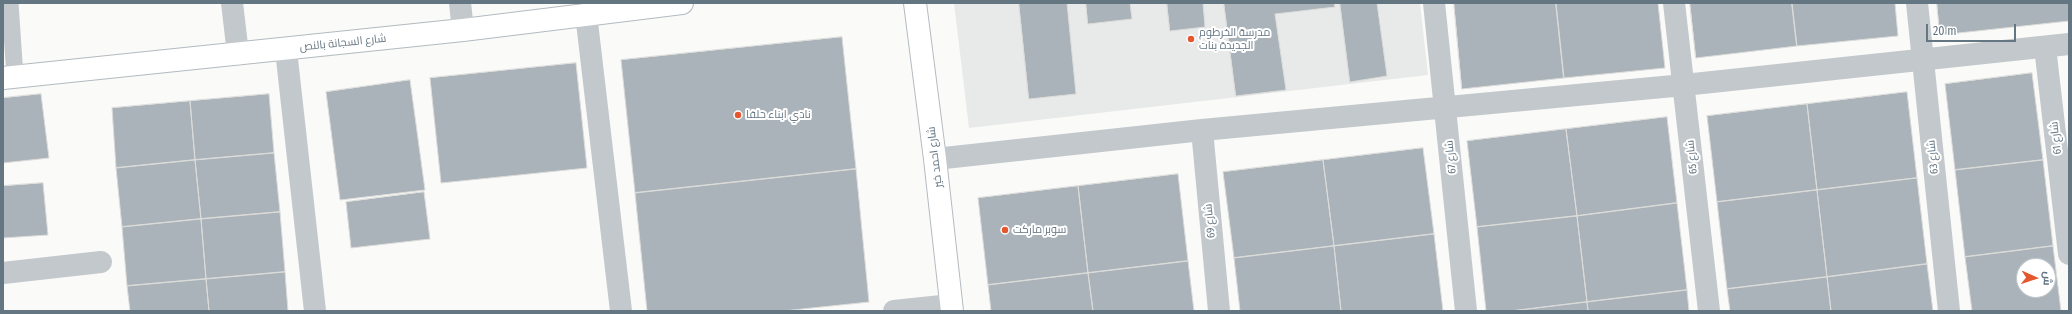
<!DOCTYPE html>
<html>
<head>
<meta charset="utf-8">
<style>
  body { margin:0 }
  #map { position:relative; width:2072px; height:314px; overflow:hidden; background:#fafaf8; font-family:"Fira Sans Condensed",Cairo,sans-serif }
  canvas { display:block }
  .frame { position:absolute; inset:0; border:4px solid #657683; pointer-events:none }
  .north { position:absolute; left:2016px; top:258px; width:40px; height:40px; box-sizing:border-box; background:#fff; border:1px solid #c1c8cd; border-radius:50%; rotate:93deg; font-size:11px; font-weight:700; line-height:16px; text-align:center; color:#657683 }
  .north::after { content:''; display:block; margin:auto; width:14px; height:18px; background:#e4572e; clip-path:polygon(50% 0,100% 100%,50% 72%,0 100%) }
  .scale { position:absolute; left:1926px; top:24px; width:90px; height:18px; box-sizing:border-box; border:2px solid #657683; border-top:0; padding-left:5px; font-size:12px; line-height:14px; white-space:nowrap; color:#657683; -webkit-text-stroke:3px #fff; paint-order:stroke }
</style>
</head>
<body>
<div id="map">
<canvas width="2072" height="314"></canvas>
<div class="frame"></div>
<div class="north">ش</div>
<div class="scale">20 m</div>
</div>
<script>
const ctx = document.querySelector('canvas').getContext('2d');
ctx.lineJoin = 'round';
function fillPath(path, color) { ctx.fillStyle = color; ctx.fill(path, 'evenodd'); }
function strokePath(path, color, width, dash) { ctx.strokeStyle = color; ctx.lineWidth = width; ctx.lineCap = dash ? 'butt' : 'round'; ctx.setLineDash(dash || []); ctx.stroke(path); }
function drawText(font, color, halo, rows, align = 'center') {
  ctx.font = font + ' "Fira Sans Condensed",Cairo,sans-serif'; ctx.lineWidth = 4; ctx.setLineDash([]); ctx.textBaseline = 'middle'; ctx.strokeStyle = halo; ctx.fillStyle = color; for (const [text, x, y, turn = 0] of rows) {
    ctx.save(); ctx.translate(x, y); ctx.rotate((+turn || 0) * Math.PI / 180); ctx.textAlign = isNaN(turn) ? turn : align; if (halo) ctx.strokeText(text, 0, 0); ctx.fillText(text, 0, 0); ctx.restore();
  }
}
fillPath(new Path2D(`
  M954,3H1420L1428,75L969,128Z`), '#e8e9e9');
const building = new Path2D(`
  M1019,3H1067L1076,94L1029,99Z
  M1086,3H1130L1132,19L1088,24Z
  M1167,3H1203L1205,27L1170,31Z
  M1224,3H1334L1335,7L1275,14L1286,90L1236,96Z
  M1340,3H1377L1387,76L1350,82Z
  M1454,3H1556L1564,78L1462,89Z
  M1556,3H1658L1665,68L1564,78Z
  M1690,3H1792L1797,46L1696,58Z
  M1792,3H1895L1898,36L1797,46Z
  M1937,3H2069V21L1940,35Z
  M842,37L856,169L635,193L621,60Z
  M576,63L587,168L441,183L430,78Z
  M2032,73L2043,160L1955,170L1945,84Z
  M410,80L425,190L340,200L326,92Z
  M1907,92L1917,178L1817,190L1807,104Z
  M41,94L49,158L3,163V98Z
  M269,94L274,153L195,160L190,101Z
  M190,101L195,160L116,168L112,108Z
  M1807,104L1817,190L1717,202L1707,116Z
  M1667,117L1677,203L1577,216L1566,129Z
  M1566,129L1577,216L1477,227L1467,141Z
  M1423,148L1434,234L1334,246L1323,160Z
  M274,153L280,212L201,219L195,160Z
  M195,160L201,219L122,227L116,168Z
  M1323,160L1334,246L1234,258L1223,172Z
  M2043,160L2053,246L1965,257L1955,170Z
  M856,169L869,302L783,311H647L635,193Z
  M1178,174L1188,261L1088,273L1078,186Z
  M1917,178L1927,264L1827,277L1817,190Z
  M43,183L48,235L3,238V186Z
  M1078,186L1088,273L988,285L978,198Z
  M1817,190L1827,277L1727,289L1717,202Z
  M424,192L430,239L351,248L346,202Z
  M1677,203L1687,290L1587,302L1577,216Z
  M280,212L285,272L206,279L201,219Z
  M1577,216L1587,302L1511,311H1486L1477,227Z
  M201,219L206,279L127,286L122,227Z
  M1434,234L1443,311H1341L1334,246Z
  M1334,246L1341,311H1240L1234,258Z
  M2053,246L2061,311H1972L1965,257ZM2024,266H2048V290H2024Z
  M1188,261L1194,311H1093L1088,273Z
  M1927,264L1933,311H1831L1827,277Z
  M285,272L288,311H209L206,279Z
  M1088,273L1093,311H991L988,285Z
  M1827,277L1831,311H1730L1727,289Z
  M206,279L209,311H130L127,286Z
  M1687,290L1689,311H1588L1587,302Z
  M1587,302L1588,311H1511Z`);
fillPath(building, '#aab3b9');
strokePath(building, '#dcdcda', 1);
const secondary = new Path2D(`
  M915,3L935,159L952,311
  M3,78L463,30L682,3`);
strokePath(secondary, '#b3babf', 24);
strokePath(new Path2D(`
  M10,3L15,77`), '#c3c8cc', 17);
strokePath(new Path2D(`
  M232,3L238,54
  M460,3L463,30
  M1434,3L1466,311
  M1674,3L1709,311
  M1917,3L1949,311
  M586,14L621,311
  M2045,47L2069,254
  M286,50L315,311
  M1202,130L1219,311
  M935,159L1202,130L1684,85L2069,44
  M3,273L101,262
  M894,311L951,305`), '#c3c8cc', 22);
strokePath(secondary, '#fff', 22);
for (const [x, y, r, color] of [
  [1191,39,4,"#e4572e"],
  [738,115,4,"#e4572e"],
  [1005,230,4,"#e4572e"]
]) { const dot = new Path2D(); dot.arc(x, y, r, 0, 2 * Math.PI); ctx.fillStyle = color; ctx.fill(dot); strokePath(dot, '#fff', 1.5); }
drawText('11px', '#657683', '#fff', [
  ["مدرسة الخرطوم",1199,33],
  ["الجديدة بنات",1199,46],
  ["نادي ابناء حلفا",746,115],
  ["سوبر ماركت",1013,230]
], 'left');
drawText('11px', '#657683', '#fff', [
  ["شارع السجانة بالنص",343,43,-6],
  ["شارع 61",2056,138,-97],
  ["شارع احمد خير",935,157,-97],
  ["شارع 67",1451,157,-96],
  ["شارع 65",1692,157,-96],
  ["شارع 63",1933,157,-96],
  ["شارع 69",1210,221,-96]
]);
</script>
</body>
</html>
